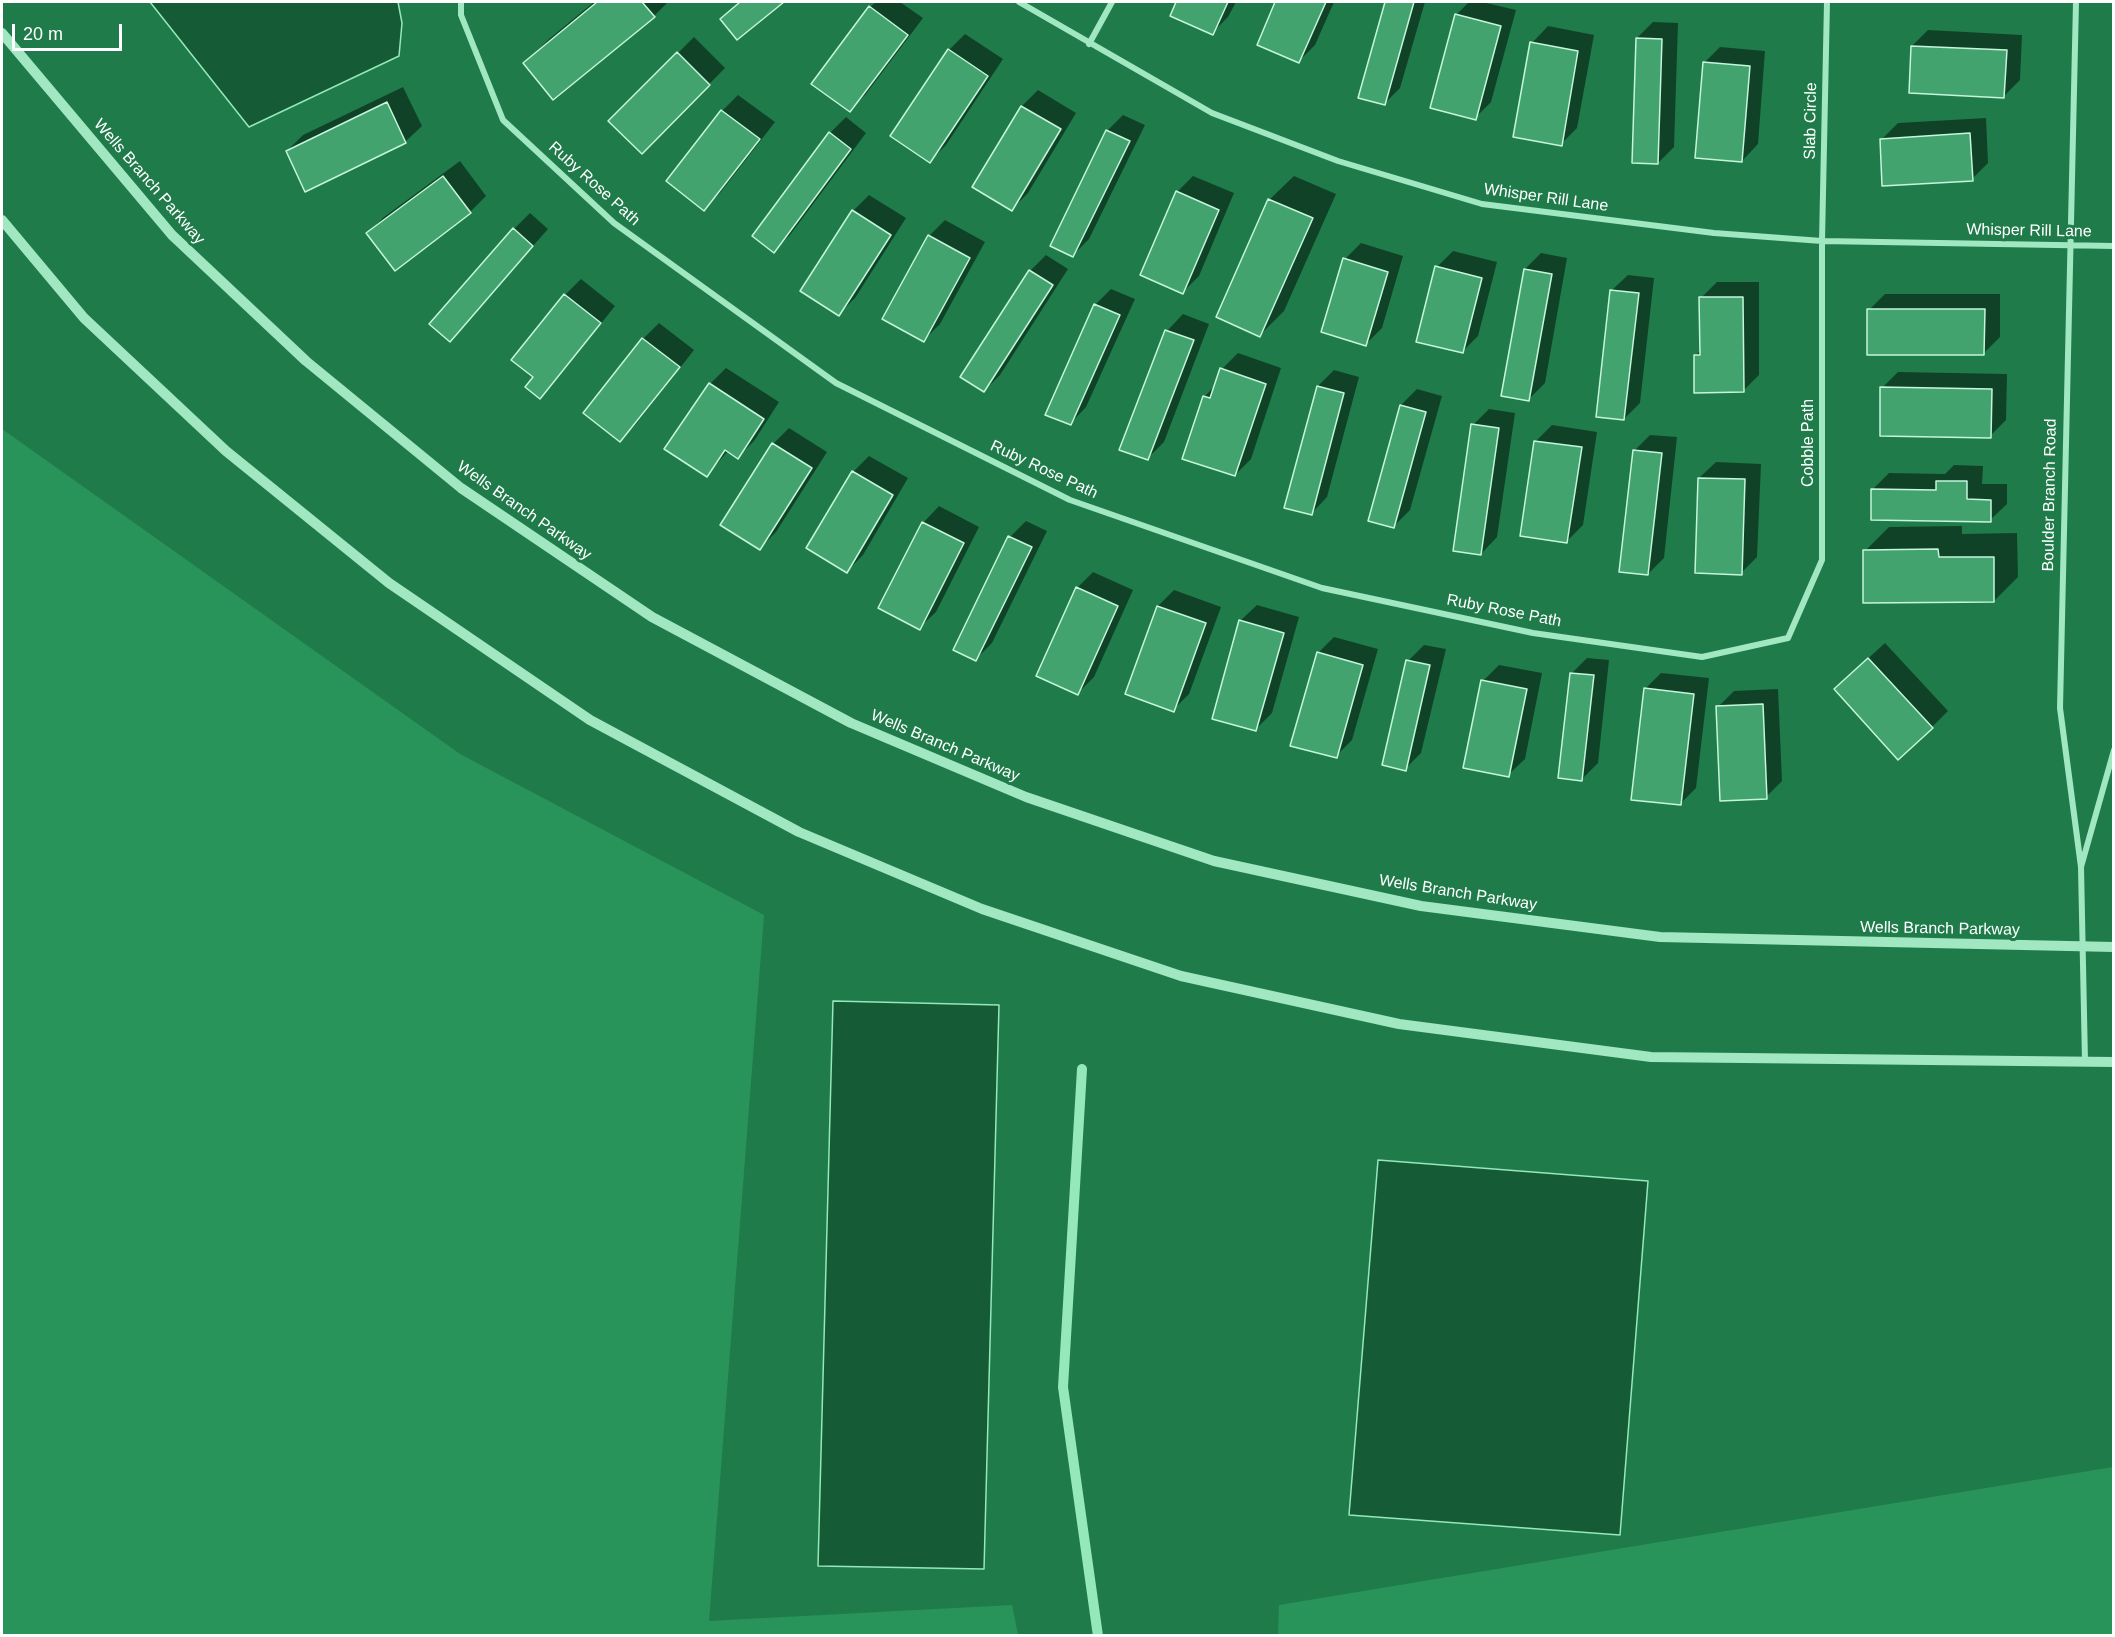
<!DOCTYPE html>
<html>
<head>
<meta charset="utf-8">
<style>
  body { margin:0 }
  #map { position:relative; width:2115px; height:1637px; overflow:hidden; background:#1f7c4a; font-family:Helvetica,sans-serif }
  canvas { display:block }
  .frame { position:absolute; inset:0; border:3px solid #fff; pointer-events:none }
  .scale { position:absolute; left:12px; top:24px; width:110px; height:27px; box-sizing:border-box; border:3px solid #fff; border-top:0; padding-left:8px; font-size:18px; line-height:21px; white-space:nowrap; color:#fff; -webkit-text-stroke:4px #1f7c4a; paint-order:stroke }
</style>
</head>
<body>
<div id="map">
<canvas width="2115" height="1637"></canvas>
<div class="frame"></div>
<div class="scale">20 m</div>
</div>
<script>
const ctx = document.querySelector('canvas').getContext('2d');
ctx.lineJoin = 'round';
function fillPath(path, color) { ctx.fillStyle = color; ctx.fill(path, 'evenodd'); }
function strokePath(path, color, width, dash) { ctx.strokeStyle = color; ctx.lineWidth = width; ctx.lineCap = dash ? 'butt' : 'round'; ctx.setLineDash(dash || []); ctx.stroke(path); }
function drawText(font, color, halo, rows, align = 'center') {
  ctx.font = font + ' Helvetica,sans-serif'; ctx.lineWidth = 6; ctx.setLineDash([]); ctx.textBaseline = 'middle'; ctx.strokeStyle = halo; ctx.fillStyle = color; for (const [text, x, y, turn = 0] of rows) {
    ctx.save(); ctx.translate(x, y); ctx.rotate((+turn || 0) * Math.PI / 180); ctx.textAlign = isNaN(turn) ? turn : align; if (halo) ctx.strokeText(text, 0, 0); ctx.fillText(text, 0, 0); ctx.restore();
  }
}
fillPath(new Path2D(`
  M2,429L460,754L764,915L709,1621L1012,1605L1018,1635H2Z
  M2113,1467V1635H1278L1279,1605Z`), '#299459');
const water = new Path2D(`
  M150,2H398L402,23L399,56L249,127Z
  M833,1001L999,1005L984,1569L818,1566Z
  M1378,1160L1648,1181L1620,1535L1349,1515Z`);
fillPath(water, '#155b36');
strokePath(water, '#95e8b9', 1.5);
fillPath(new Path2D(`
  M594,2H668L654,16L525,63L549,39Z
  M739,2H781L738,38L722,19Z
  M876,2H900L923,18L866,94L850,110L870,7Z
  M1178,2H1236L1228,17L1212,33L1172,15Z
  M1277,2H1334L1315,45L1299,61L1259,45Z
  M1387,2H1425L1400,88L1384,104L1360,97Z
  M1469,2H1482L1516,10L1491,102L1475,118L1456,15Z
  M1653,22L1678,23L1674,147L1658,163L1637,38Z
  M1548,26L1594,35L1577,128L1561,144L1532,43Z
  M1928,30L2022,35L2020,80L2004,96L1912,46Z
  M965,34L1003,59L946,145L930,161L949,50Z
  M694,37L725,68L642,152L610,121Z
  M1720,47L1765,51L1758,144L1742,161L1704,63Z
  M403,87L422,126L405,142L287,151L303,135Z
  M1038,90L1076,113L1028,193L1012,209L974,186L1022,106Z
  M738,95L775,122L720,193L704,209L668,181L722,111Z
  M1123,115L1145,125L1089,239L1073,255L1052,245L1107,131Z
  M846,117L866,133L790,235L774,251L830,133Z
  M1986,118L1988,163L1972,179L1882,139L1898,123Z
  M460,161L486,196L470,212L395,269L368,233L384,217Z
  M1193,176L1234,193L1199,276L1183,292L1177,192Z
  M1294,176L1336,194L1284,311L1260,335L1269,200Z
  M869,195L906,218L855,298L839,314L802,291L853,211Z
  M530,213L548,229L450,340L514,229Z
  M945,220L985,242L940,324L924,340L929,236Z
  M1361,243L1403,256L1382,328L1366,344L1345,259Z
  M1453,251L1497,262L1478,336L1462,352L1437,267Z
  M1541,253L1567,258L1545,383L1529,399L1525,269Z
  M1046,255L1068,269L1000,375L984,391L1030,271Z
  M1628,275L1654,278L1640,403L1624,419L1611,291Z
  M581,279L615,306L555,381L539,397L535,377L565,295Z
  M1717,282H1759V375L1743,391L1696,355L1701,350V298Z
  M1111,289L1135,299L1086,407L1070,424L1095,305Z
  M1885,294H2000V337L1984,353L1869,310Z
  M1183,314L1209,324L1164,442L1148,458L1121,449L1167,331Z
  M659,323L694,350L636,424L620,440L585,413L643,339Z
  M1238,353L1281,368L1251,459L1235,475L1204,397L1216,385L1222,369Z
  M726,368L779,402L754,441L738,457L728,451L707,475L667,448L710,384Z
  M1334,370L1359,377L1327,497L1311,514L1318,386Z
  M1898,372L2007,374L2006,420L1990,436L1882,388Z
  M1417,389L1442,396L1410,510L1394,526L1401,405Z
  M1489,409L1515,413L1497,537L1481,554L1473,425Z
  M1552,425L1597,432L1583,525L1567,541L1536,441Z
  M789,428L827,452L776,532L760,548L773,444Z
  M1650,435L1677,437L1664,558L1648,574L1634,451Z
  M869,456L908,478L863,555L847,571L853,472Z
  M1716,462L1761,464L1757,557L1741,573L1699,478Z
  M1954,465L1983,466L1982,484H2007V504L1990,520L1873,489L1889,473L1945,474Z
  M939,506L979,527L936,612L919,628L923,523Z
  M1026,521L1047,531L992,643L976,659L1010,537Z
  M1962,526V534L2017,533L2018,577L1994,601L1865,551L1889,527Z
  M1093,572L1133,590L1094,677L1078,693L1077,588Z
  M1174,590L1221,607L1189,694L1173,710L1126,693L1158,606Z
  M1257,605L1299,617L1272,713L1256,729L1240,621Z
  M1334,637L1378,649L1352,740L1336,756L1318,653Z
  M1885,643L1948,711L1932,727L1852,673Z
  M1424,645L1446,649L1421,753L1405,769L1408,661Z
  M1587,658L1609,660L1598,763L1582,779L1571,674Z
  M1499,665L1542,673L1525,759L1508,775L1483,681Z
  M1661,673L1709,678L1696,788L1680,804L1645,689Z
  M1778,689L1782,781L1766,797L1718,707L1734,691Z`), '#0007');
strokePath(new Path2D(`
  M1082,1069L1063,1387L1098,1636`), '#95e8b9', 10);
const building = new Path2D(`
  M597,2H642L655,17L553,100L523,63Z
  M740,2H784L737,40L720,19Z
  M1176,2H1228L1213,35L1170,16Z
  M1275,2H1326L1299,63L1257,45Z
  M1385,2H1414L1385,105L1358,98Z
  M869,6L908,35L850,112L811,84Z
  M1455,14L1501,26L1476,120L1430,108Z
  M1636,38L1662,39L1658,164L1632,163Z
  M1530,42L1578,51L1562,146L1513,137Z
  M1911,46L2007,50L2004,98L1909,93Z
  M948,49L988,76L930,163L890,136Z
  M677,52L710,85L642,154L608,121Z
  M1703,62L1750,66L1742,162L1695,158Z
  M387,102L406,143L305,192L286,151Z
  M1021,106L1061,129L1012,211L972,187Z
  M721,110L760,139L704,211L666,181Z
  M1106,130L1130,141L1073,257L1050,246Z
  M829,132L851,149L774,253L752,236Z
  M1970,133L1973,181L1882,186L1880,139Z
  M443,176L471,213L395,271L366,233Z
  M1176,191L1219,210L1183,294L1140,275Z
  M1268,199L1313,218L1260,337L1216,317Z
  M852,210L891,235L839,316L800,291Z
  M513,228L533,246L450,342L429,324Z
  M928,235L970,258L924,342L882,319Z
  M1343,258L1388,272L1366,346L1321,332Z
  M1435,266L1482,278L1463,353L1416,342Z
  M1524,269L1552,274L1529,401L1501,396Z
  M1029,270L1053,285L984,392L960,377Z
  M1610,290L1639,293L1624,420L1596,417Z
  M564,294L601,323L540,399L525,387L533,377L511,360Z
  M1699,297H1743L1744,392L1694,393V355H1700Z
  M1094,304L1120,315L1071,425L1045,415Z
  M1867,309H1985L1984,355H1867Z
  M1165,330L1194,340L1148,460L1119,450Z
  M642,338L680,367L620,442L583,413Z
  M1220,368L1266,384L1235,476L1182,459L1203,396L1210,398Z
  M709,383L764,419L738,459L725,450L707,477L664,449Z
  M1317,386L1344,393L1312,515L1284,508Z
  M1880,387L1992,389L1991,438L1880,436Z
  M1400,405L1426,412L1394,528L1368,521Z
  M1471,424L1499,428L1481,555L1453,551Z
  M1534,441L1582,447L1567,543L1520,536Z
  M772,443L812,468L760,550L720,525Z
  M1633,450L1662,453L1648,575L1619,572Z
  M852,471L893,495L847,573L806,548Z
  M1698,478L1745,479L1742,575L1695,573Z
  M1936,481H1967V499L1991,500V522L1871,520V489L1936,490Z
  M922,522L964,543L920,630L878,608Z
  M1008,536L1032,547L976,661L953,650Z
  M1938,549L1939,557H1994V602L1863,603V550Z
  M1076,587L1118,606L1078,695L1036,676Z
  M1157,606L1206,623L1174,712L1125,694Z
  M1239,620L1284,633L1256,731L1212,719Z
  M1317,652L1363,665L1337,758L1290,746Z
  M1868,658L1933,728L1898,760L1834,689Z
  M1406,660L1430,665L1406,771L1382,765Z
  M1570,673L1594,675L1582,781L1558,778Z
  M1481,680L1527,689L1509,777L1463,768Z
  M1644,688L1694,694L1681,805L1631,800Z
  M1763,704L1767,799L1720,801L1716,706Z`);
fillPath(building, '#43a36f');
strokePath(building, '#c5f5db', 1.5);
strokePath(new Path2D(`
  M461,2V15L503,120L614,223L836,383L1070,500L1322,588L1533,633L1702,657L1788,638L1822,560V241L1827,2
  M1019,2L1212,113L1338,161L1482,204L1714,233L1822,241L2114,246
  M2076,2L2060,708L2081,867L2114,750
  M1089,44L1112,2
  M2081,867L2085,1062`), '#a1e7c1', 6);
strokePath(new Path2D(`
  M2,33L172,235L306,361L461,488L652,617L851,723L1026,797L1214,861L1421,906L1660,937L2114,947
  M2,220L84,318L226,451L389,583L590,720L799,832L982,909L1181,976L1399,1024L1651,1057L2114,1062`), '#a1e7c1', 10);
drawText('16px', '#fff', '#1f7c4a', [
  ["Slab Circle",1811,121,-89],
  ["Wells Branch Parkway",149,182,49],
  ["Ruby Rose Path",594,184,42],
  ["Whisper Rill Lane",1546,198,8],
  ["Whisper Rill Lane",2029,231,1],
  ["Cobble Path",1809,443,-90],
  ["Ruby Rose Path",1044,470,25],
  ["Boulder Branch Road",2050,495,-89],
  ["Wells Branch Parkway",524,511,35],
  ["Ruby Rose Path",1504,611,11],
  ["Wells Branch Parkway",945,746,23],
  ["Wells Branch Parkway",1458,893,9],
  ["Wells Branch Parkway",1940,929,1]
]);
</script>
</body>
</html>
